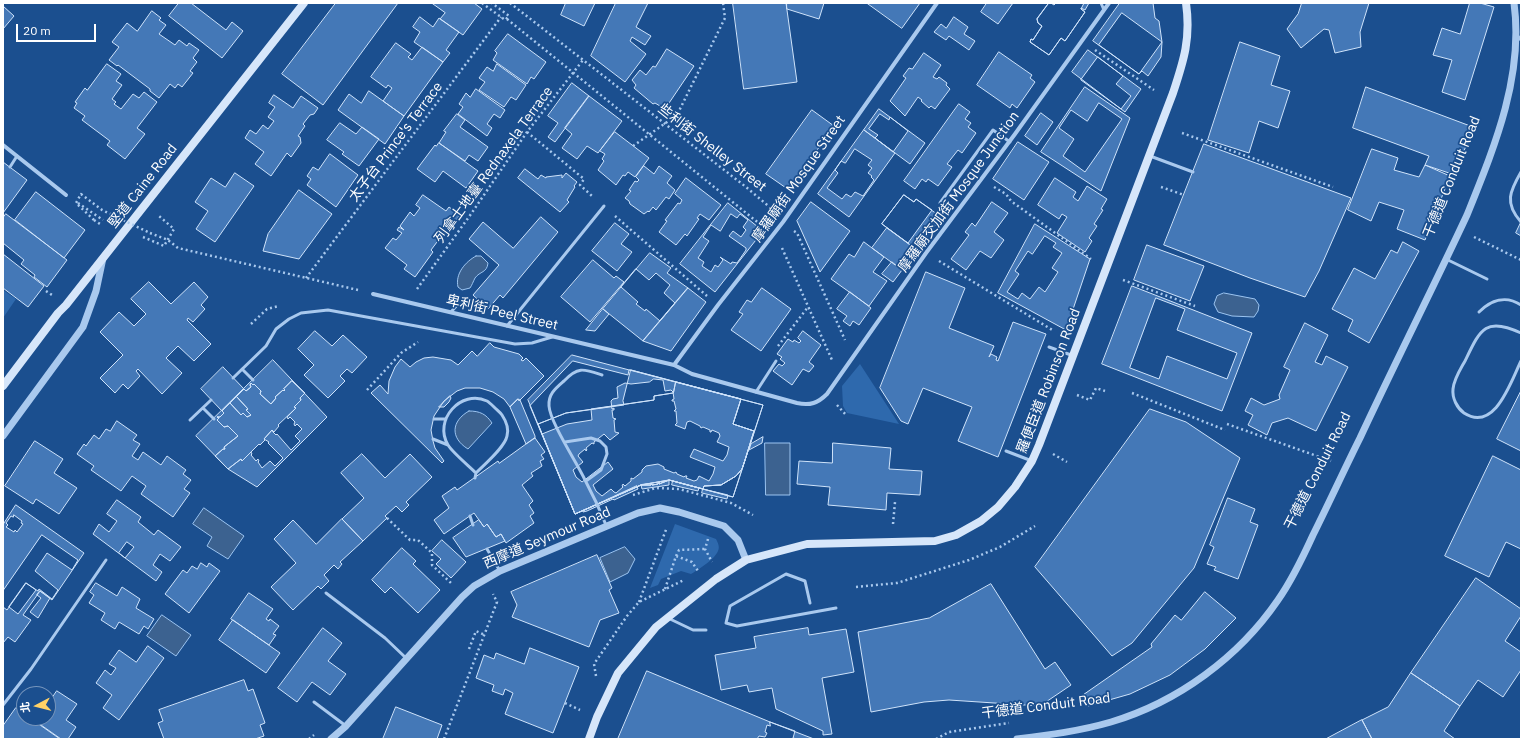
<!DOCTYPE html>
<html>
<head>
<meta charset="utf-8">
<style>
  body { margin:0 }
  #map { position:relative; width:1524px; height:742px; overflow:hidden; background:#1b4f8f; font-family:"IBM Plex Sans","Noto Sans TC",sans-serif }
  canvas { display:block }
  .frame { position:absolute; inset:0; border:4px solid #fff; pointer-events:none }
  .north { position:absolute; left:16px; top:686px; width:40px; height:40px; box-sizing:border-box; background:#1b4f8f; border:1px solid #7695bc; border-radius:50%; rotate:263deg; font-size:11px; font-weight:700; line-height:16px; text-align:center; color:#fff }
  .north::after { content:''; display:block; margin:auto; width:14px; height:18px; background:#ffd166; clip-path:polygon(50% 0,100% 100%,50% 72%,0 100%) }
  .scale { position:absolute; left:16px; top:24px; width:80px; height:18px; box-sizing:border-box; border:2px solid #fff; border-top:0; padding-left:5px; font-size:12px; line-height:14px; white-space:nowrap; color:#fff; -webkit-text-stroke:3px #1b4f8f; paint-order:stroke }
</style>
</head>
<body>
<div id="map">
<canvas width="1524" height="742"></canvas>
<div class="frame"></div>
<div class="north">北</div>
<div class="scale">20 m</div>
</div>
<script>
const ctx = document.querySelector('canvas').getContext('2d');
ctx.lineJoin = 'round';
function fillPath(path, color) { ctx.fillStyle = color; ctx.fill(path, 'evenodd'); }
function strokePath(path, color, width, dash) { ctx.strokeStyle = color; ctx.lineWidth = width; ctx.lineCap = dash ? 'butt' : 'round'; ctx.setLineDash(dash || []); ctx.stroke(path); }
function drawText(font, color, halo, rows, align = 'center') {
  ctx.font = font + ' "IBM Plex Sans","Noto Sans TC",sans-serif'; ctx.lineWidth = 3.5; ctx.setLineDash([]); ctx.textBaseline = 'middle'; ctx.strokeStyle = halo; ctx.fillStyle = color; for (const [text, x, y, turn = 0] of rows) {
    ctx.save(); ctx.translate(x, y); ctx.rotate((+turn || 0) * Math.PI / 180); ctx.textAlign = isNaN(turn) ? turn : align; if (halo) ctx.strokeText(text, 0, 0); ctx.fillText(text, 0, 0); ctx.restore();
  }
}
fillPath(new Path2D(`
  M3,290L16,299L3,318Z
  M860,364L899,424L847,413L843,406L842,386Z
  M675,524L716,539C718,543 720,547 718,551C715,559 698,570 691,574L681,571L661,579L658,585L650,588Z`), '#2e69ad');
const water = new Path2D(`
  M476,256H481L488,263C487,273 480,271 475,278C473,282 472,285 470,288L462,290L458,287C455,274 465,262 476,256Z
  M1224,293L1255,299L1259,305L1258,311L1254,317L1232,316L1218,312L1214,304L1217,296Z
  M469,411C480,411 486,414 492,423L468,449C450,438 451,421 469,411Z
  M765,443H790V495H766Z
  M204,508L244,536L228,559L207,546L212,537L193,524Z
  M625,547L635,559L628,573L610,582L600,558Z
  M162,615L191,635L176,656L147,636Z`);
fillPath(water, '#3c6290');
strokePath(water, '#9cc4f0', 1);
const building = new Path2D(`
  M179,3H191L226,30L232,22L243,31L222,58L169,16Z
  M336,3H398L323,105L282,74Z
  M432,3H474L482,9L463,35L440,19L445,13Z
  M566,3H595L584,26L561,15Z
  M616,3H648L636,27L651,36L645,45L632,37L630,41L646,54L625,82L591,56Z
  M733,3H786L797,82L744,89Z
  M787,3H824L819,19L787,9Z
  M867,3H920L902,28Z
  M987,3H1013L998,24L981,12Z
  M1049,3H1084L1081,9L1085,12L1065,41L1061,38L1049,55L1030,42L1031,39L1033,40L1042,26L1038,23L1037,19Z
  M1051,3L1054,5L1056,3H1089L1085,10L1081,8V9L1085,12L1065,41L1061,38L1049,55L1030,42L1031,39L1033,40L1042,26L1038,23L1037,19L1048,4Z
  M1120,3H1153L1155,18L1159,21L1162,42L1161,57L1148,76L1142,71L1139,74L1093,41Z
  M1302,3H1369L1360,32L1361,47L1335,53L1329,30L1324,29L1301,48L1287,29L1298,14Z
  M1470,3H1480L1494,7L1465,100L1442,92L1452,60L1433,55L1442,28L1460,34Z
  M3,6L14,16L3,29Z
  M152,11L161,18L159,20L166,25L159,34L175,45L179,40L187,46L189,43L199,50L193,58L197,62L190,71L193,73L182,87L178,84L175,88L170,84L159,98L150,91V89L118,65L117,66L109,60L119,47L112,42L127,23L137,31Z
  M1122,13L1162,42L1139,74L1099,45Z
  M420,17L433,27L439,18L459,32L446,50L450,53L443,62L414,42L420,32L413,27Z
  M954,17L968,27L964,34L975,41L969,50L949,36L946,40L934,32L941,24L946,28Z
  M508,34L546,62L534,79L531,77L527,84L493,60L497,53L495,51Z
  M1240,42L1280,56L1271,85L1290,91L1278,128L1259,121L1249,153L1208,140Z
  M396,43L411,54L408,57L412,60L422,47L443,62L404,116L383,101L392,88L388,85L386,88L371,77Z
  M667,49L694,66L665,109L655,103L653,104L634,88L636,85L632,80L640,70L646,75L653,66L655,67Z
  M1088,50L1141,89L1125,112L1072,72Z
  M999,52L1032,75L1030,78L1035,82L1017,108L1012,104L1010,108L977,85Z
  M924,53L941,65L933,77L937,79L939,77L947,83L946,85L950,89L935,109L931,106L929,108L921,101L922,100L918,97L905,116L890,101L906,78L903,76L909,68L912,69Z
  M1098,57L1123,76L1116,84L1131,96L1121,109L1081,80Z
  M107,64L121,74L116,81L122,85L112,99L116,102L114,104L121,109L133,94L139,98L144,92L157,102L137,128L145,134L125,159L107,145L110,141L82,120L85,116L74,108L77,103L75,102L85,88L87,90Z
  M497,64L526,85L516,100L511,97L504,107L479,90L485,82L479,78L487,67L493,71Z
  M572,83L589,96L555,142L548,137L558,123L548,116Z
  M1085,87L1130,118L1101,191L1041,152Z
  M1366,87L1473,127L1455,175L1425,165L1429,156L1353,128Z
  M476,89L505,110L500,118L494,114L487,124L492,128L487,136L458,114L463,107L459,104L466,93L470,97Z
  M369,91L404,116L385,144L338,110L349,94L361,103Z
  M274,95L293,108L301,96L318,108L314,114L310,115L303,124L305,126L298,136L300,137L301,143L291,157L287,153L271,176L255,164L264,152L245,138L250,130L256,134L263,125L268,129L274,121L268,117L275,107L269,103Z
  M589,96L622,121L598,153L587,146L577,159L562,148L572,134L565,128Z
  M1099,103L1122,119L1085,172L1063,156L1074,139L1059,128L1071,110L1087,121Z
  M959,104L970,112L965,119L971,123L968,127L976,133L962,153L958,150L947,164L952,167L938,186L928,179L926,182L922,179L915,189L904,181Z
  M879,109L925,143L910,164L864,130Z
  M812,110L834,126L789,190L766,174Z
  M1041,113L1053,122L1037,145L1025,136Z
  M457,114L465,120L460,127L488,147L478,161L469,155L465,161L439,143L446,132L444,131Z
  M880,114L889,120L890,117L908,131L893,152L875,138L878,135L869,129Z
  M340,123L356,134L362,127L379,139L359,166L342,154L344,152L327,140Z
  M864,130L895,153L849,217L818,194Z
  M615,132L649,158L635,177L628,172L625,176L623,175L616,185L598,170L604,161L602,159L605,154L600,151Z
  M1018,142L1049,162L1024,200L993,179Z
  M439,143L478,171L466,188L443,171L435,182L417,169L435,145L436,146Z
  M1204,144L1351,198L1319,271L1305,297L1250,278L1164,245Z
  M855,149L872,160L868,165L872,168L868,173L872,176L871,177L874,180L863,196L855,192L851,197L846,194L842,199L827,188L838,173L835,170L841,161L845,163Z
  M1372,149L1398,158L1394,170L1419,177L1425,165L1450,176L1425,240L1397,229L1404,210L1379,202L1371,221L1348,210Z
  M330,154L358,175L336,207L307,185L311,179L307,176L313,167L318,170Z
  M3,162L27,180L3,213Z
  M644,166L654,174L659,166L672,176L667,183L675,190L669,199L666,197L656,210L653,207L649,212L648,211L644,214L630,204L629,201L625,198L631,191L629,190L635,181L637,182L639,180L636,177Z
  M525,169L538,179L541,175L546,178V177L562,175V178L566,173L577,182L574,186L575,187L567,200L569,202L560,212L518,178Z
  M235,173L254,186L215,242L196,229L208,211L195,202L211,178L225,187Z
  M686,178L721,205L709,220L700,214L697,218L699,219L687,236L685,234L676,245L659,232L667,221L665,220L678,203L680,204L682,200L675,194Z
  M1055,178L1076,192L1073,197L1078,201L1087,186L1107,199L1101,209L1103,210L1094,224L1097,226L1089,238L1092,241L1085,252L1057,233L1067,217L1062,214L1059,219L1038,205Z
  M299,190L332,214L299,259L263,251L268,234Z
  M36,192L85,230L64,258L15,220Z
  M423,195L446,211L449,207L460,215L442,239L440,238L431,250L433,252L415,277L404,269L407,265L385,248L393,238L396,240L402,233L397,230L399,227L404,230L400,226L410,212L414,216L420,208L416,205Z
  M904,195L914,202L916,199L941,217L917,250L882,224Z
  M904,195L914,202L916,199L932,210L908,243L882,224Z
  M811,202L850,231L820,272L797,221Z
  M992,202L1008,213L994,232L1004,240L991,258L980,251L966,270L951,259L969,235L965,232L972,223L975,226Z
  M728,203L763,231L715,292L680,264Z
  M6,214L67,260L47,287L34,277L35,275L21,264L24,260L3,243V218Z
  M731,214L737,218L740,214L748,220L743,227L746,230L741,237L733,231L729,236L746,248V250L737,263L732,262L731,264L720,257L723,260L718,267L715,265L711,272L702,266L704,262L698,258L709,241L703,237L711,225L720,231Z
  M541,217L558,232L503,298L500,295L488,309L473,295L499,265L469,239L483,222L513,248Z
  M1521,222V236L1516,233Z
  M615,223L629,234L621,244L632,252L617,271L592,251Z
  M1035,224L1090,259L1066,330L998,293Z
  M887,228L917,250L902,270L872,248Z
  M1045,236L1056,243L1053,247L1062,253L1052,268L1058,272L1045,292L1039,287L1030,299L1022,293L1018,299L1007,292L1019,274L1015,271L1028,251L1032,254Z
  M864,242L884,257L873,272L887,281L869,306L831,279L849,254L854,257Z
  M1403,242L1419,251L1369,343L1348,331L1353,320L1332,309L1354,268L1375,279L1391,250L1397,253Z
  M1147,245L1204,266L1190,301L1134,280Z
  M650,253L671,268L667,273L688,288L643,341L603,309Z
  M3,254L44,286L28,307L3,288Z
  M593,260L614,278L616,276L624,282L590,322L561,297Z
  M892,262L902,270L893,282L882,274Z
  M636,269L649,280L656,273L670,285L664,293L675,303L660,321L646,309L645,311L636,304L638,302L621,287Z
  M926,272L965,288L949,328L994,346L989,357L991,354L997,357L996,360L998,361L1013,322L1046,334L998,457L958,441L972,407L923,388L908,424L901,421L880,388Z
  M149,282L171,304L194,282L208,297L201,305L205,309L193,322L188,318L187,320L211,344L194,361L178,346L166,358L182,373L162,394L138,369L136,371L140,376L128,389L123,384L115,393L100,378L123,355L100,332L119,312L134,326L146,314L131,299Z
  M1132,286L1252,333L1222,411L1102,364Z
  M688,288L706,302L671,351L643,341Z
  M762,288L791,309L761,351L731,330L743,314L739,312L747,300L751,302Z
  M850,292L871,308L859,325L853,321L850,326L843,321L847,316L837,309Z
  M1156,298L1185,309L1177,330L1237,353L1227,379L1167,356L1159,379L1130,368Z
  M603,309L609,314L595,331L586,330Z
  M1305,323L1328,335L1315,362L1322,365L1326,356L1348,367L1316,431L1288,418L1272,423L1267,435L1248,425L1253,415L1245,411L1251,398L1264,405L1280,399L1279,395L1290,370L1284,367Z
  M315,331L332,346L343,335L367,357L352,373L347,369L340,376L345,381L328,398L304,375L314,365L298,349Z
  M803,331L821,345L809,362L814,366L809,372L803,369L792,385L773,371L779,364L782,366L785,363L780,359L782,357L777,354L788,339L793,342L794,340L799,343L801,341L798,338Z
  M490,343L494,347L519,354L523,358L521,360L523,361L526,358L544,376L519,401L518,399L510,407L504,399L493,392L480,388H465L457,391L444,401L434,416L431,430L433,441L435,448L444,461L442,463L371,393L380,385L388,394L389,381L395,367L401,359L410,367L416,362L424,358L433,357L451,360L458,365L472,351L477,356Z
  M572,355L763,405L733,497L669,480L641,485L575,514L528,400Z
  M273,360L327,417L257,487L228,469L196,436Z
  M573,361L628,375L629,370H631L763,405L733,497L669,480L659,484V482L658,484L652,485L651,483V485H641L575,514L530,406Z
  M223,367L244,389L222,411L201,389Z
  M631,370L741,399L733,424L754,431L745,460L742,469L736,476L721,485L704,486L703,489L669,480L659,484V482L658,484L652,485L651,483V485H641L575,514L538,424L566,413L624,405L623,401Z
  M654,379L663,380L665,391L671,390L673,392L674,399L672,400V401H674L676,409L674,411H676L677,423L675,425L685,429L687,422L690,421L700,426L701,428L703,427L710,430V432H711L712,430L719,433L720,436L717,442L729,447L727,455L723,461L694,449L690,457L715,467L713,474L709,481L699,476L697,480L694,481L686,478L687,476H685L684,477L677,474L676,472L674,473L664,469V467L658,464L646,466L642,470V472L633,479L631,478V481L625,486L623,484L622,486L623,487L616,493L614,492L611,489L602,496L596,491L593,485L613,469L608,462L582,482L576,477L573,470L583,462L578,456L579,454L585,449L586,451L587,450L586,448L592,443L594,444V442L604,434L610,440L619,433L615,432L614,420L616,419L613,418L612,410H614V408L612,409L611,401L613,399L618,398L617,387L625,383L631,384L649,382Z
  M292,381L305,393L300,398L301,400L294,407L296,408L287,417L288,419L290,417L295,422L294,424L295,426L297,424L302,429L295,436L300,441L291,450L277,434L276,435L273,432L272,430L264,439L269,442L268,443L283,458L275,466L270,461L262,468L258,462L259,461L258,459L256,461L251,455L252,454L251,452L242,461L241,459L228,469L215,456L223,449H225L224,447L238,436L228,426L224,427L217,420L219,418L217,417H220L224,413L222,411L230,403L241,415L243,413L247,417L251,415L246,410L248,409L236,396L244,389L246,391L251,387L250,385L251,383L253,385L254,384L261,391L260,394L271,404L276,398L275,397L283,390L284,391L285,390L284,389Z
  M292,381L305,393L300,398L301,400L294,407L296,408L278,425L279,426L274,432L272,430L264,439L265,440L260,445L259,444L242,461L241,459L228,469L215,456L223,449H225L224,447L238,436L228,426L224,427L217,420L219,418L217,417H220L224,413L222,411L230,403L241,415L243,413L247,417L251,415L246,410L248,409L236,396L244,389L246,391L251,387L250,385L251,383L253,385L254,384L261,391L260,394L271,404L276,398L275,397L283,390L284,391L285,390L284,389Z
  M676,382L741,399L733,424L754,431L745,460L742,469L736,476L721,485L704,486L703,489L669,480L641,485L575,514L542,434L567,424L592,420L591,409L654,400V396L673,393Z
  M676,382L741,399L733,424L754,431L745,460L742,469L736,476L721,485L704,486L703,489L669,480L659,484V482L658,484L652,485L651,483V485H641L575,514L538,424L566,413L654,400V396L673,393Z
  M1521,391V451L1497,439Z
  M450,396L451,398L449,402L444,407H439Z
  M518,399L520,400L535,436V438L526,444L510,407Z
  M1150,409L1186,422L1240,458L1194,568L1132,643L1112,656L1035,567Z
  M117,421L137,435L133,440L140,444L132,456L138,460L143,452L161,465L167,456L186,470L183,474L191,480L184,489L190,493L173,517L141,494L146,486L132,476L121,491L91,470L94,466L77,454L84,444L86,446L94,435L99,439L106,429L110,431Z
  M763,437L762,443L749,450L751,444Z
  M535,438L545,452L541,455L544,459L540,461L542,466L531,473L533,476L522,485L533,501L529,505L534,513L530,516L534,523L506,543L501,534L496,537L487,524L484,527L474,513L444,534L434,520L449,508L442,496L455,487L457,490L498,461L499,463Z
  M35,441L63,459L54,473L77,488L59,514L36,499L33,504L5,486Z
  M833,443L891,448L889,469L922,471L920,495L887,493L886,510L828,505L830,487L797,484L799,461L832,463Z
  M362,454L385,478L410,454L432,477L406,502L409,505L402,512L396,506L385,516L387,518L363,541L342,519L364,498L341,473Z
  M1493,456L1521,470V549L1506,542L1489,577L1445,556Z
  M669,481V485L642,489L641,485Z
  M673,481L699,488L698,491L672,485Z
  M637,486L638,489L614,500L613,499L587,511L583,512V511Z
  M703,489L728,495L727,499L702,493Z
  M1228,498L1255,509L1250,522L1258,525L1238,579L1214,570L1216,567L1207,564L1214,547L1210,545Z
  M117,500L141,517L138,522L154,535L158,530L181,547L170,561L160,554L153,565L162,572L156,581L93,534L99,524L109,532L117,521L107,514Z
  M16,505L84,553L52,600L40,591L23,615L31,620L15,642L8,637L3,643V525Z
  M14,515L22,521L21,523L23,524L17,532L15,530L14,532L6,527L8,525L6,523L11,516L13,517Z
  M342,519L363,541L340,562L342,564L338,569L334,565L324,575L329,581L321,589L318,586L293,610L271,587L296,563L274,539L293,520L316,544Z
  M479,520L484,527L487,524L496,537L501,534L505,541L466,557L453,538Z
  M42,535L78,560L72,570L47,553L35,571L58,590L52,599L39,589L38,591L26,583L7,610L3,607V591Z
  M442,540L466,562L451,578L436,564L441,559L432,551Z
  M127,542L134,547L125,558L119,553Z
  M402,548L416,561L413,564L440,590L418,613L391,587L385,593L372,580Z
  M597,555L612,588L609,590L619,613L600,620L589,647L512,617L517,605L511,592Z
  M201,563L207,567L209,563L220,571L189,613L165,594L183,570L187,573L192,566L197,569Z
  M1476,578L1521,609V616L1505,641L1521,652V670L1503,697L1478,680L1460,706L1411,673Z
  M26,583L36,590L18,614L9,607Z
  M96,583L117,596L122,587L140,599L136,608L154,619L148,629L144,626L139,634L119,622L115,629L101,620L105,613L89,603L94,595L90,592Z
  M991,584L1045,669L1055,662L1071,685L1040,706L949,700L924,702L871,712L858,632L929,618Z
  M40,591L50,598L38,618L30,612L41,598L37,595Z
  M1205,592L1236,618L1205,649L1170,675L1130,694L1088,706L1080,697L1152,647L1151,644L1175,615L1181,620Z
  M249,593L273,609L266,619L269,621L270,619L279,626L273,634L276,635L269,645L231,619Z
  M233,620L280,653L266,673L219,640Z
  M323,628L342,643L328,661L346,674L330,695L312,682L297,702L278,688Z
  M808,628L809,635L846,629L854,672L822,678L832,734L823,735V731L776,709L772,688L749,692L747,685L721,690L715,655L756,648L754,637Z
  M148,646L164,658L119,720L103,708L112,695L96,683L105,670L111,675L116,668L109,664L119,650L136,662Z
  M530,648L579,667L553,733L505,714L513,693L505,689L503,695L492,691L494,685L476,678L484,655L494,659L496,653L524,664Z
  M647,671L770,722L814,739H618Z
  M1411,673L1460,706L1444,731L1455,739H1372L1362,720L1388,707Z
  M244,680L248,691L253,689L265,723L260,725L264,736L255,739H164L158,723L163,721L159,710Z
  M57,691L77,704L66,720L76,727L68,739H61L31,718H48V704Z
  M396,707L442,725L437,739H383Z
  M16,708L24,714V718H30L60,739H3V726Z
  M1362,720L1372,739H1326Z
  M770,722L795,731L793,738L797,739H757L759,736L765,737L767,733L765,732L767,725L770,726Z`);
fillPath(building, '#4478b7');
strokePath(building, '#cfe3fa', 1);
strokePath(new Path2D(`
  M482,3L505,20L509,16L492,3
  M510,3L746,187L772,209
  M507,19L761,225
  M1095,50L1154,90
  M527,132L584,179L580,185L592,196
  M1182,133L1333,187
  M633,146L677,115L725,18L723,3
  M994,187L1006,194L1011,201L1091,259
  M1161,187L1184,195
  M78,203L103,220
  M615,216L707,296
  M94,220L100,224
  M794,231L797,233L845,340
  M150,233L168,240L178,248L358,290
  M143,237L164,246L174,229L159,216
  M1474,237L1521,260
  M782,248L832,360
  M939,261L1054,331
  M306,278L501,17
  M1123,280L1195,306
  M417,289L471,214L527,132L583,60
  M46,291L52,295
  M251,324L267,309L279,306
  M778,346L808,307
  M367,390L401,353L418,342
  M1132,393L1225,430
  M1077,395L1090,400L1096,388L1105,391
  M837,405L846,415
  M1227,424L1331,461
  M1053,454L1067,462
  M633,495L656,488L679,489L731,503L753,515
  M387,518L410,540H418L432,553V565L451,583
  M893,524L895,502
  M708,539L705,549L712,562
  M676,556L679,550L705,549
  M856,587L897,583L969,560L1000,547L1035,526
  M665,589L676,556L692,562L698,571
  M639,602L667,527
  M469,649L476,631L485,635
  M596,676L594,664L627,616L639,602L684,580
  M565,703L580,710
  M309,739L314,735
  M444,739L497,602L493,594
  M936,739L949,732L1009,723`), '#a9c9ee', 2.5, [2, 3]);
strokePath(new Path2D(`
  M1101,3L1104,10
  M1517,35L1521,40
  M1150,156L1193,172
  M10,167L17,156
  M1521,172C1510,191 1504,203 1521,222
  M940,203L993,130L1010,142
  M1446,259L1487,279
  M451,312L458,304
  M1479,312C1491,300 1506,295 1521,305
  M507,326L604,206
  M1521,333C1485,316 1480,330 1465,361C1460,370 1454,379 1453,389C1452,398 1457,408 1464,413C1495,433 1511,381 1521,361
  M1049,347L1071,355
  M242,369L253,380
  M602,375C584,369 578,366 564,381C556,388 548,394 549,406C550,422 577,463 585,480C593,495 600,510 606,525
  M233,378L266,346L276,329L289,319L301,313L328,310L515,344L532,343L552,337
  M756,392L776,361
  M203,408L214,419
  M434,419H445
  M190,420L211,400
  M433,439L448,445
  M565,442L591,438L600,441L606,447L607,454L601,470L586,481
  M1006,451L1032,461
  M475,478L476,473C469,466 453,453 448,445C433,420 461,389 487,401C489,402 492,405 494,407C497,410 500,412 502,415C506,421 509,429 507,436C505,447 485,464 476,473
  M470,516L473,525
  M487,549L500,571
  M326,593L385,638L406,658
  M670,619L693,630H706
  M314,702L346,726
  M3,705L31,669L106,560`), '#a9c9ee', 3);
strokePath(new Path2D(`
  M3,145L66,195
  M373,294L674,365L692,374L797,403C810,406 818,403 827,394L926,253L1015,134L1109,3
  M674,365L718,305L783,222L937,3`), '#a9c9ee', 4);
strokePath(new Path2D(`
  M3,436L83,327L96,291L103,258
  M331,739L346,726L462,597L474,586L500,571L638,513L660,508L679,512L724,526L738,540L746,560
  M1017,739C1049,735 1080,731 1111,722C1178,702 1239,657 1278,600C1292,580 1303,557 1313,535C1329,503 1344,470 1360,438C1395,363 1432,290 1467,215C1494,148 1524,77 1514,3`), '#a9c9ee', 7);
strokePath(new Path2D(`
  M3,386L58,313L66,305L304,3
  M589,739L597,717L618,673L656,627L716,579L746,560L807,544L935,541L956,535L981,521L998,507L1015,487L1032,461L1039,445L1173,93C1184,60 1191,38 1186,3`), '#d6e6fa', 8);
strokePath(new Path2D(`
  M94,220L76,203L81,194L102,210L150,233`), '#a9c9ee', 2.5, [2, 3]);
strokePath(new Path2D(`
  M810,603L805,581L786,574L730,606L726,623L737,626L836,608`), '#a9c9ee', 3);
drawText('14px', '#fff', '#1b4f8f', [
  ["太子台 Prince's Terrace",396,142,-53],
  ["些利街 Shelley Street",712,148,38],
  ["列拿士地臺 Rednaxela Terrace",494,165,-54],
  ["干德道 Conduit Road",1452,177,-68],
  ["摩羅廟街 Mosque Street",799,179,-55],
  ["堅道 Caine Road",143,186,-52],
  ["摩羅廟交加街 Mosque Junction",959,192,-54],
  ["卑利街 Peel Street",502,313,13],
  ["羅便臣道 Robinson Road",1049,381,-69],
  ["干德道 Conduit Road",1318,471,-63],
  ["西摩道 Seymour Road",547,538,-23],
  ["干德道 Conduit Road",1046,706,-7]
]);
</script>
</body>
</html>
